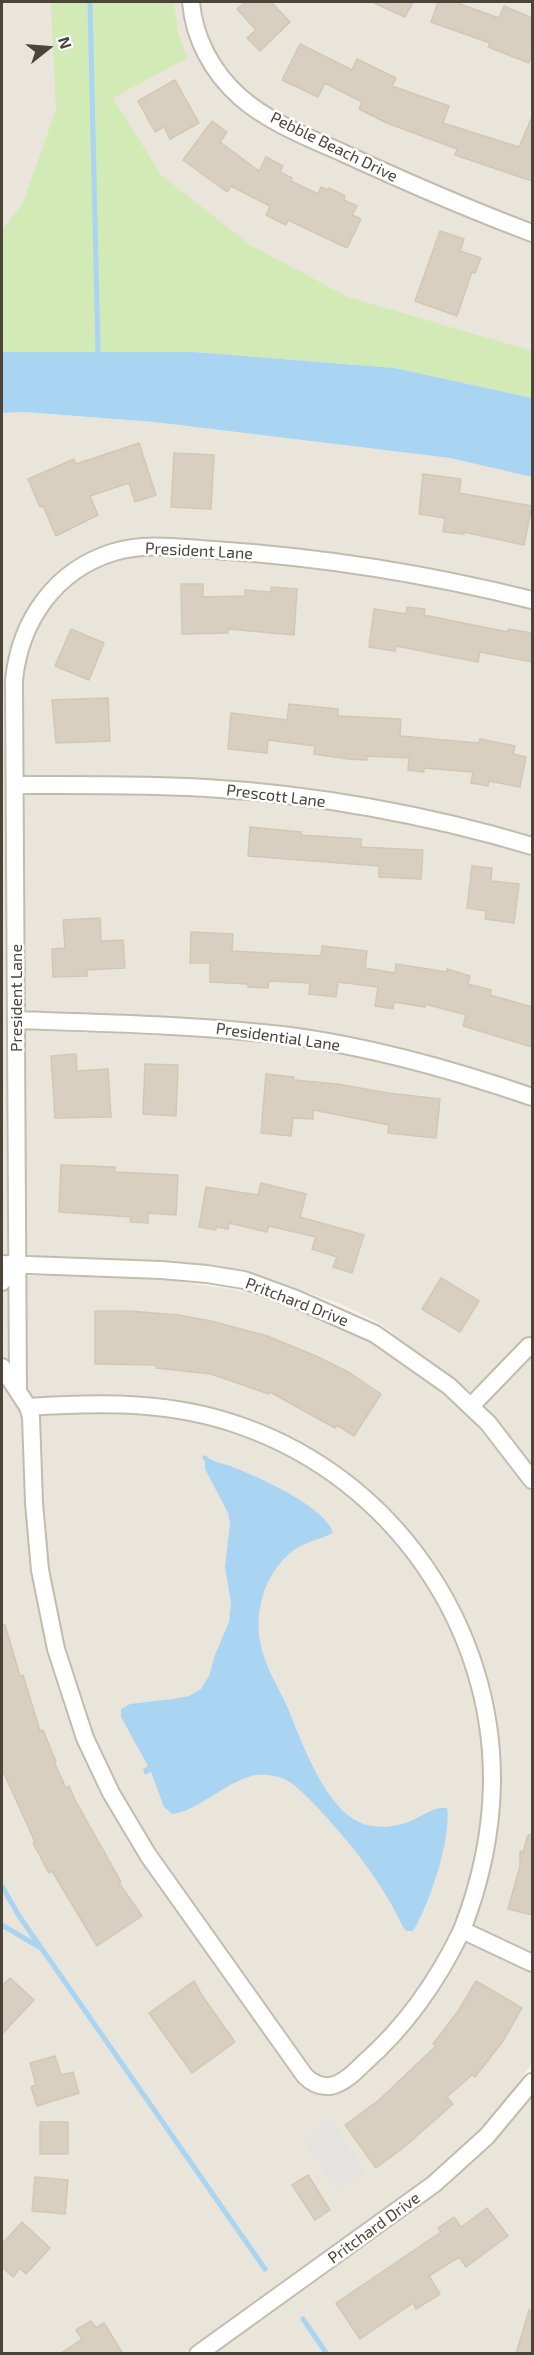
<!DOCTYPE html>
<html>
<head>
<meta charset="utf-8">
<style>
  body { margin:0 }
  #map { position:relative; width:534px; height:2355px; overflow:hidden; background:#f6f3ec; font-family:"Exo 2",sans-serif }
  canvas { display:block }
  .frame { position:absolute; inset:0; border:3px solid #4b4439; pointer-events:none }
  .north { position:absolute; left:18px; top:18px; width:60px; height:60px; -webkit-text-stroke:4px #fff; paint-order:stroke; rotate:73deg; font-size:16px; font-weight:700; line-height:24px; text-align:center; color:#4b4439 }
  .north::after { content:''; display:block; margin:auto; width:21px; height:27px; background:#4b4439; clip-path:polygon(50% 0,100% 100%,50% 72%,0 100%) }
</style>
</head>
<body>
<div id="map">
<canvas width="534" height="2355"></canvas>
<div class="frame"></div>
<div class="north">N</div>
</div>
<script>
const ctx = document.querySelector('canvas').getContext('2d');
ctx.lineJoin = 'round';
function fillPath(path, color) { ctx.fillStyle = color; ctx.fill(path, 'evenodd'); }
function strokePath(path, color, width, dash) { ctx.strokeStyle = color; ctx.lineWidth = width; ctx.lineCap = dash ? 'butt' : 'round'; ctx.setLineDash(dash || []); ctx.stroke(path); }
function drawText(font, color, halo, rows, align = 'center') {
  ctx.font = font + ' "Exo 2",sans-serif'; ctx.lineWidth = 5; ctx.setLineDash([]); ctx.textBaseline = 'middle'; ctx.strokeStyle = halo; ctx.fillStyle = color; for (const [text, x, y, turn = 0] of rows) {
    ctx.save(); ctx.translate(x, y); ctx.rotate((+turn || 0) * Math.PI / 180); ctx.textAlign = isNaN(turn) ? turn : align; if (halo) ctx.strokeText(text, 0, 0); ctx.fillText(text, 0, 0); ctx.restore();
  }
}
fillPath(new Path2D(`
  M2,2H532V398L395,368L194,352H2Z
  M24,412L154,422L450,458L532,477V1464L473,1393L419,1354L381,1324L341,1304L245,1271L2,1254V413Z
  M2,1276H130L232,1289L284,1303L368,1341L414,1370L456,1404L493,1444L532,1493V2063L503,2106L467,2144L428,2177L184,2353H2Z
  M532,2096V2353L215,2354L413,2212L487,2149Z`), '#eae5da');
fillPath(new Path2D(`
  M51,2H174L178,33L187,58L113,98L161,175L250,245L348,297L532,351V398L395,368L194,352H2V231L23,203L56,110Z`), '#d2eab5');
fillPath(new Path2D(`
  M330,2118L366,2173L337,2192L302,2138Z`), '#e5e3e0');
fillPath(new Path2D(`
  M2,352H194L395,368L532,398V477L450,458L154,422L24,412L2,413Z
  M205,1455C213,1463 224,1463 235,1468C261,1478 323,1506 333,1532L331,1534C318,1540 305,1542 294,1550C262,1574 252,1617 263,1654C270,1676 283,1695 291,1716C304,1748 326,1807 359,1822C376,1830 398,1827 413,1820C423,1815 436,1806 447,1808C452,1837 429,1906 413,1931H406L403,1927C381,1880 347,1838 311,1801C303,1793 296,1785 286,1780C277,1775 265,1774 255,1775C226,1781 197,1812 172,1814L164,1807L151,1772L145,1775L143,1769L148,1766L121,1717V1709L130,1704L173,1699L189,1696L201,1689L209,1676L215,1655L229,1622L231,1603L225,1567L230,1524L228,1513L205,1469V1462L202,1457Z`), '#a9d4f2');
strokePath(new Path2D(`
  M90,2L98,352
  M2,1886L19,1916L265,2269
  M2,1925L39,1947
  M303,2319L327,2354`), '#a9d4f2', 5);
const building = new Path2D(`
  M245,2H271L290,22L260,51L247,38L256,30L237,9Z
  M372,2H413L405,17Z
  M438,2H461L460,4L499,18L504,6L532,18V54L529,63L488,47L490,43L431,22Z
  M300,44L352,70L357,59L396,78L392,86L449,106L443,123L519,147L532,117V181L455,155L457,149L387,123L359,109L362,102L325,83L318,97L282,80Z
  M175,80L199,123L170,139L164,127L155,132L138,101Z
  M212,121L227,132L220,142L259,171L266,157L283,166L280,172L292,178L291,181L318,194L321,187L328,190L329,188L345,196L344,200L357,206L352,215L361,219L347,248L288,220L286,225L266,215L270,206L231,186L227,192L183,160Z
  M440,231L464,239L460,251L481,258L475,273L472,272L457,316L415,301Z
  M139,443L156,495L135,502L129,483L90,496L98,515L56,536L43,506L40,507L28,479L74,459L76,464Z
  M174,453L214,455L211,509L171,507Z
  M423,474L461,479L459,493L532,506L524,545L464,532V534L443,532L445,518L419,514Z
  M181,584H203V597L245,596V590L271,592V587L297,589L294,635L228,629V633L182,634Z
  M407,607L425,609L424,615L508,632V629L532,633V662L480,652L478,662L396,646L395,651L369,647L374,609L406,614Z
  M71,629L104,643L89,680L55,666Z
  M108,698L110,741L56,743L52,700Z
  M289,704L338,709V716L401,719L400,736L479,743L480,739L515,746L513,754L526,757L520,787L489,781L488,786L471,783L473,772L424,768V772L408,770L409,758L367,756V760L348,759L314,754L315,746L268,740L267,753L228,749L231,713L287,720Z
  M250,827L301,832V835L361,839V847L423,850L421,879L379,877V866L248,856Z
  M472,866L492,868L491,881L519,884L514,923L485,919L486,911L467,908Z
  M100,918L101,941L123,940L125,968L87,970V976L53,977L52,949L65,948L63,920Z
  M191,932L233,934L232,951L321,956L322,946L367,951L365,968L395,973L396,964L447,972V969L470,976L468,984L491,990L490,995L532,1007V1047L463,1026L466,1015L425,1004V1007L394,1002L393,1009L375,1006L378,987L338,982L336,997L309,994L310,983L269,981L268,988L248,987V984L210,982V963H190Z
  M76,1054L77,1071L108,1069L111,1117L55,1118L51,1056Z
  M145,1064L178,1065L176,1116L143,1114Z
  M266,1074L294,1077V1080L337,1084L388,1093L440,1099L436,1138L388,1133L389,1125L313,1110V1119L293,1118L291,1136L261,1133Z
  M61,1165L115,1167V1172L178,1175L176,1215L148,1213V1223L130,1222L131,1217L59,1212Z
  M261,1183L306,1194L300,1217L364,1235L352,1273L333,1267L337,1257L312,1249L316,1237L269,1226L267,1232L229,1223L228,1229L216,1227V1230L199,1227L206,1187L258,1195Z
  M441,1278L479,1301L460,1332L422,1309Z
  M95,1311H129L178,1315L211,1321L267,1336L316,1356L350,1373L381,1394L354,1436L337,1425L335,1428L270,1392L269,1394L211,1374L156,1368V1365L95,1364Z
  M2,1625H5L20,1676L23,1675L40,1731L43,1730L56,1762H54L66,1788L69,1786L75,1800L121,1882L119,1883L142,1916L97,1946L52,1871L49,1873L33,1843L35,1842L2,1769Z
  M528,1835H532V1915L508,1909L520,1866V1851L523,1852Z
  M10,1978L34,2000L2,2034V1986Z
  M194,1981L203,1997L235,2042L192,2073L149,2013Z
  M476,1981L522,2008L503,2041L475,2077L472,2075L447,2097L453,2104L403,2148L376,2168L345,2125L379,2100L436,2046L433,2044L459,2010Z
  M55,2056L61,2075L73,2072L79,2093L37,2106L31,2087L36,2085L30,2063Z
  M40,2122H68V2154H40Z
  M308,2175L330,2210L315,2220L292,2185Z
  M35,2177L68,2180L65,2214L32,2211Z
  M487,2208L508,2236L466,2267L459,2257L429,2276L440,2294L416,2309L413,2303L360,2339L336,2303L441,2232L438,2228L454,2217L461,2227Z
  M22,2222L50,2248L26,2274L20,2268L13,2277L2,2267V2244Z
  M529,2310L532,2311V2354H516Z
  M91,2321L96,2328L104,2323L123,2354H60L82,2339L76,2330Z`);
fillPath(building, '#d8cfc1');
strokePath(building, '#d3c7b4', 1.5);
const minor = new Path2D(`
  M191,2C194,38 212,72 240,97C268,122 309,138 343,153C406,182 468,209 532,233
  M15,785C79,785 142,784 206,788C314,794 429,815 532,846
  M17,1020C108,1023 199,1025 290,1036C372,1047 454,1070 532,1097
  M2,1264L161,1270L207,1274L244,1280L296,1299L375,1334L449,1386L488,1423L532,1480
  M2,1282L17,1264
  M2,1367L28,1407L31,1417L34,1503L40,1570L56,1649L85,1738L111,1793L148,1855L305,2076C312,2083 320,2087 330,2086C343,2084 355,2072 364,2063C406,2026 438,1980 462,1930L532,1963
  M18,1391L14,680C20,621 55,570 114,552C146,542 181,548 214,550C321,557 428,574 532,600
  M471,1406L529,1346
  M28,1407C102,1402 174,1401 244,1427C393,1480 494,1626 492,1784C491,1834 480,1884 462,1930
  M198,2354L434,2184L487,2136L532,2082`);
strokePath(minor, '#c2bbae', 20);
strokePath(minor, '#fff', 16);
drawText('16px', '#4b4439', '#fff', [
  ["Pebble Beach Drive",334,147,26],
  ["President Lane",199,551,3],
  ["Prescott Lane",276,796,7],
  ["President Lane",17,998,-90],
  ["Presidential Lane",278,1037,8],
  ["Pritchard Drive",297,1302,21],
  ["Pritchard Drive",374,2228,-36]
]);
</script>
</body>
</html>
